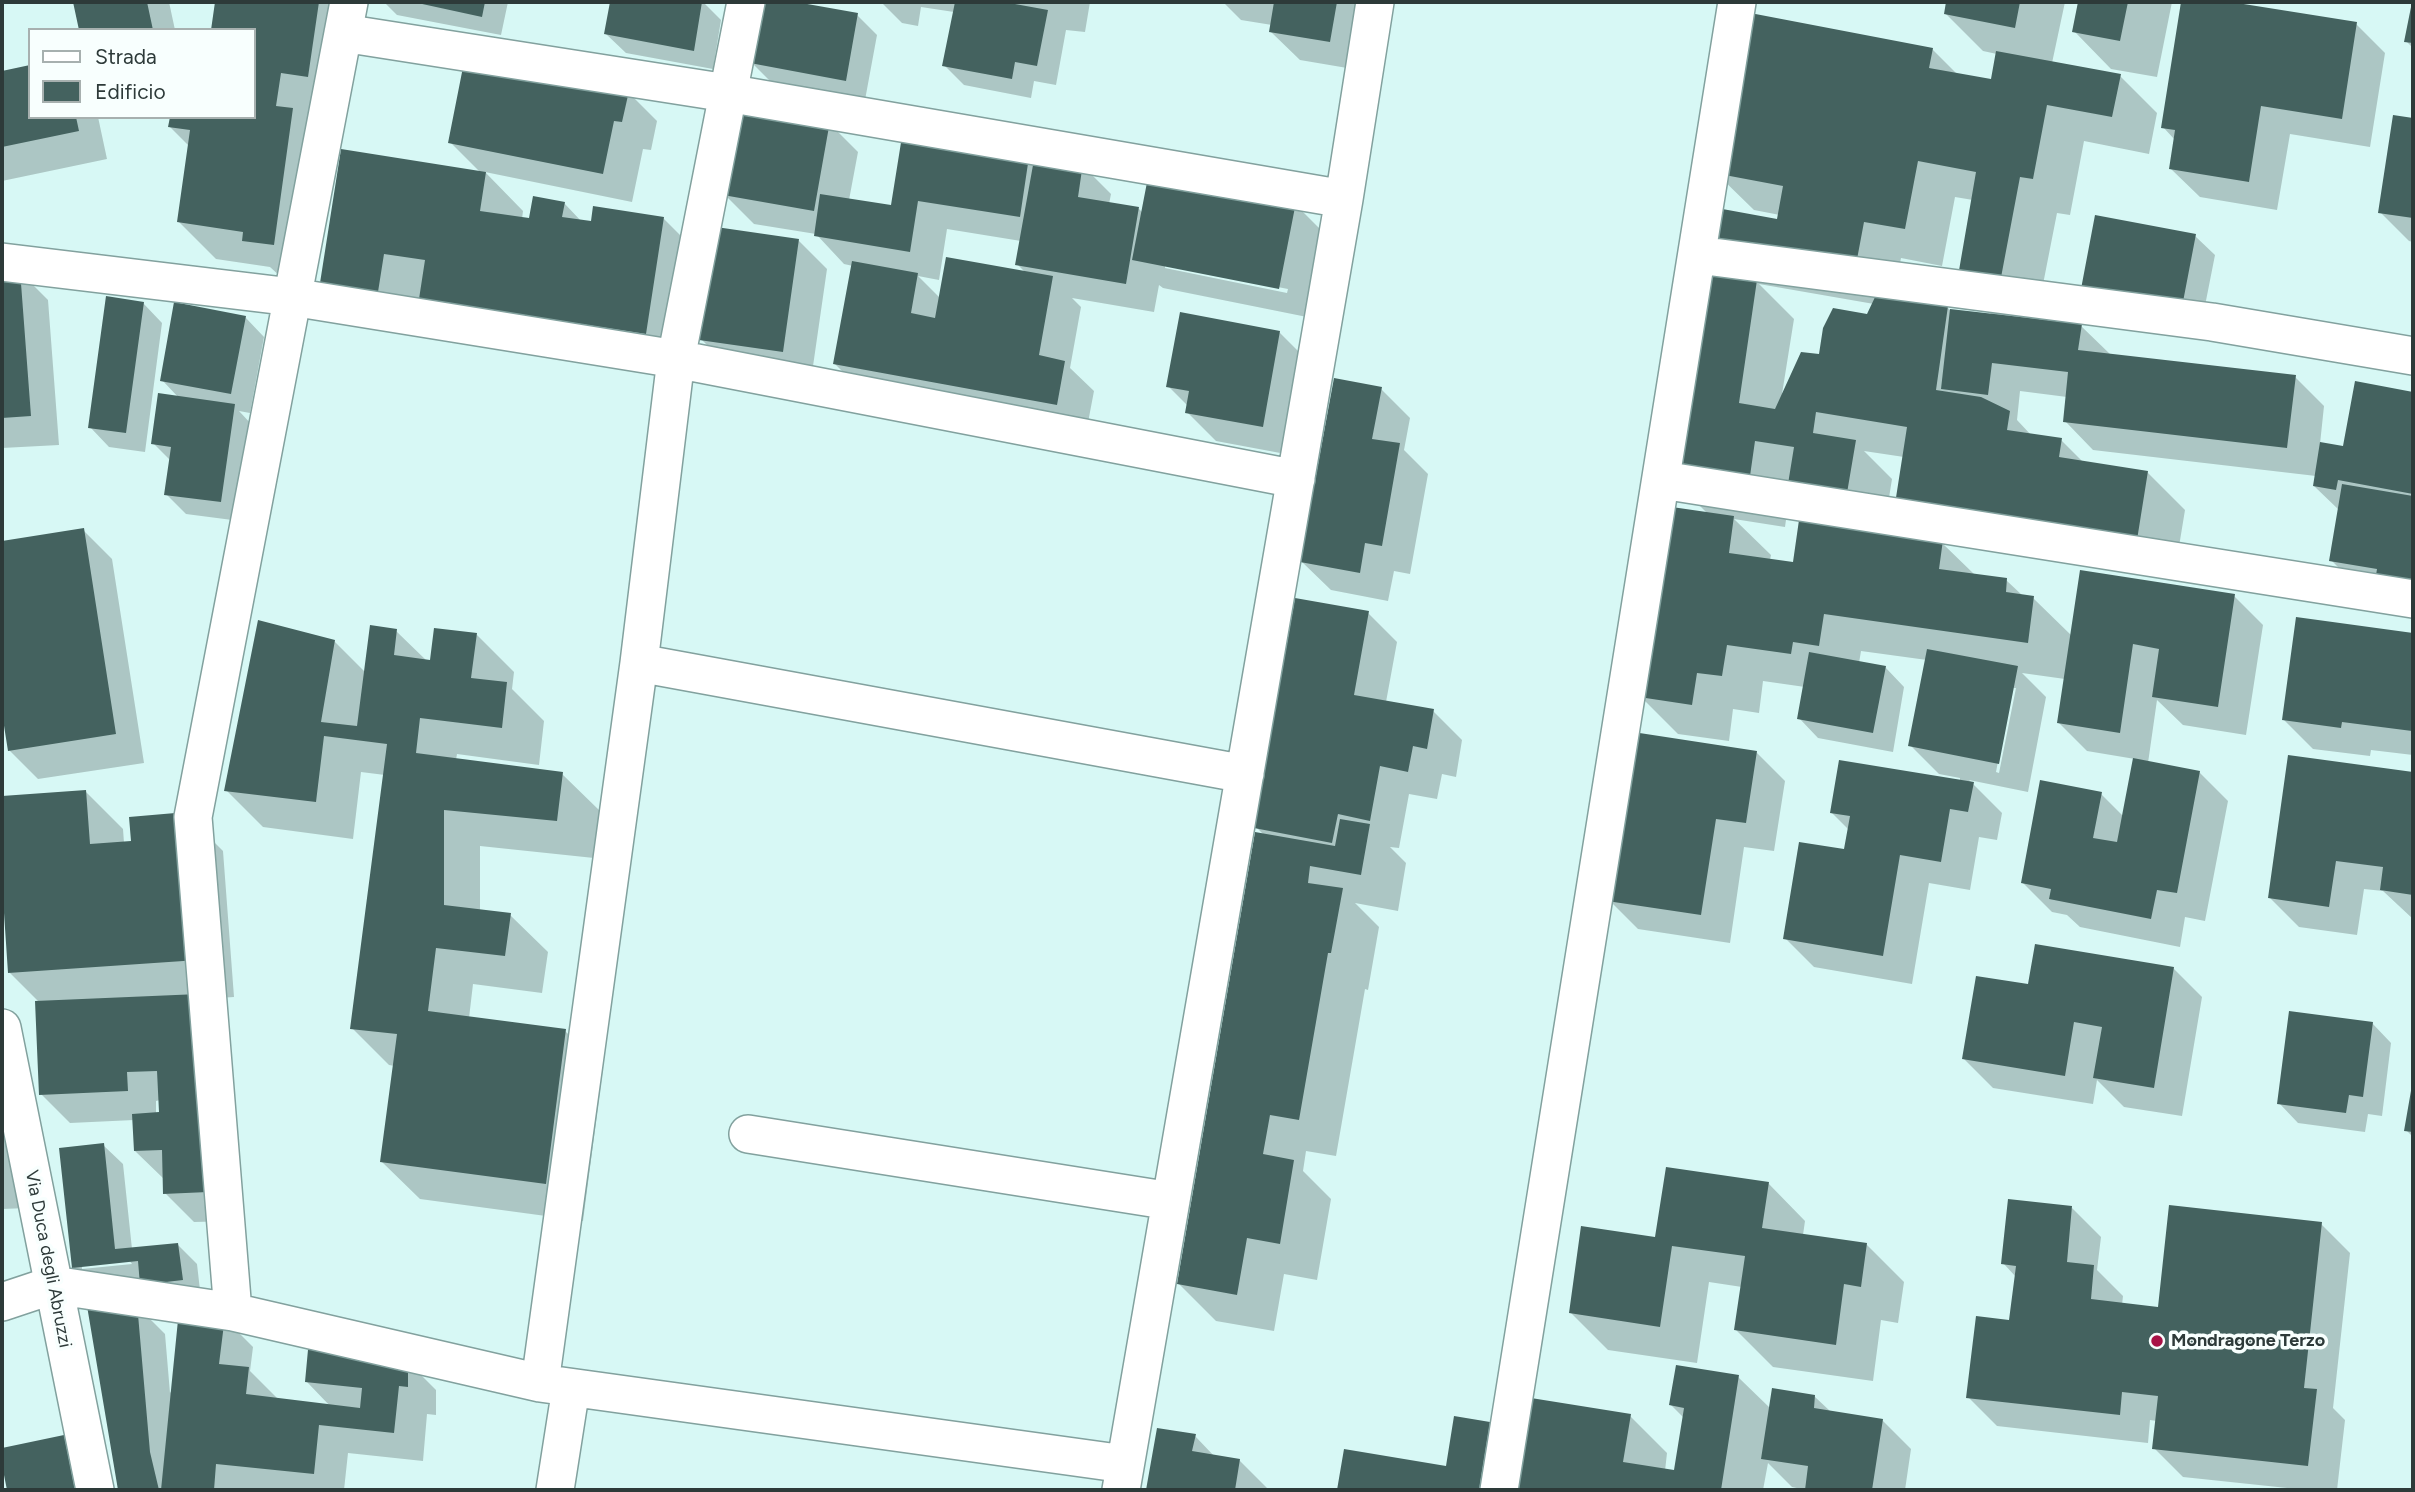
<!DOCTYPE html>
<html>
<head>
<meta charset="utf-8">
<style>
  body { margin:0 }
  #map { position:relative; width:2415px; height:1492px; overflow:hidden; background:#d7f8f5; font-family:Figtree,sans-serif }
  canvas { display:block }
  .frame { position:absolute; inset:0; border:4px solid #2d3a39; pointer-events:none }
  .legend { position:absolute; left:28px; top:28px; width:228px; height:91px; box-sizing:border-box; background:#f8fffe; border:2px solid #a7b0af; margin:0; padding:9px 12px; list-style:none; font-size:21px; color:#2d3a39 }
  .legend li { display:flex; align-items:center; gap:14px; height:35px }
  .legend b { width:35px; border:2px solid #a7b0af }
</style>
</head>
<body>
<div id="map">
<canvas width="2415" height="1492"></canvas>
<div class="frame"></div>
<ul class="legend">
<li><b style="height:9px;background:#fff"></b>Strada</li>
<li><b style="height:19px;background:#44625f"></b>Edificio</li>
</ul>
</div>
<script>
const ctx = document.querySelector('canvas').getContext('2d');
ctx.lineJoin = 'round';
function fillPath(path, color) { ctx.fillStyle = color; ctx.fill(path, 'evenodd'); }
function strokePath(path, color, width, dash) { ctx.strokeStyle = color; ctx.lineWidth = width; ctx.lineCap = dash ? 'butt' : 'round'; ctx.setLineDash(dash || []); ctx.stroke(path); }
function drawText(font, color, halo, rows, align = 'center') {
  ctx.font = font + ' Figtree,sans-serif'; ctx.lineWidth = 7; ctx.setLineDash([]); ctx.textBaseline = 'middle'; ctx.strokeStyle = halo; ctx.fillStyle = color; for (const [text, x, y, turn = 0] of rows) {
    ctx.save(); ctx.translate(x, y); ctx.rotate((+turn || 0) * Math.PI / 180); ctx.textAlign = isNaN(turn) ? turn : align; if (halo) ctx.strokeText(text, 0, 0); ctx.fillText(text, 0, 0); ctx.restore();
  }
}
fillPath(new Path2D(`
  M75,2H169L175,30H81Z
  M217,2H331L281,277L270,267L216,259L179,222L189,146L170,127L254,117V30H213Z
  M384,2H508L501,35L397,15Z
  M612,2H703L721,20L713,69L626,53L606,34Z
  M763,2H787L857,15L877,35L865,100L771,82L752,63Z
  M881,2H1090L1085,32L1066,30L1056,85L1034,81L1031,98L964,85L944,65L954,12L921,7L918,26L902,23Z
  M1223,2H1369L1359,70L1300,60L1271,32L1272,25L1241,20Z
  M1948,2H2065L2052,63L2120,76L2157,113L2149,154L2084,141L2070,215L2057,213L2036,320L2081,326L2111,355L2295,377L2324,406L2320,444L2344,448L2356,383L2413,394V610L2360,589L2331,560L2339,510L2314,486L2316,476L2093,450L2065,421L2067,397L2020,391L2017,420L2032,436L2061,440L2083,462L2147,472L2185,510L2174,577L1941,542L1975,575L2006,580L2023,596L2033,598L2072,636L2234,596L2263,625L2246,735L2183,725L2157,700L2148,763L2199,772L2228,801L2205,921L2185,917L2180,947L2080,927L2067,915L2052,912L2023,883L2101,794L2124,817L2135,759L2087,751L2058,722L2065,679L2022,673L2046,697L2028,792L1969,780L2002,813L1997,840L1979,837L1970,890L1929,883L1912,984L1814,967L1785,938L1846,851L1849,830L1831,812L1960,782V778L1939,774L1910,745L1927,660L1861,651L1859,663L1885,667L1904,687L1893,752L1818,738L1799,718L1805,687L1763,681L1759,713L1733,709L1729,741L1678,734L1641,697L1708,514L1671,477L1780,215L1754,210L1716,173L1932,49L1958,75L1992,81L1997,54L1983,51L1946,14ZM1955,197L1973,200L1958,281L1992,315L1950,310L1948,308L1893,299L1901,258L1942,266ZM1759,284L1874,304L1868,316L1821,356L1782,394L1794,319ZM1864,451L1904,457L1935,541L1794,564L1770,560L1771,555L1734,519L1785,527L1791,484L1884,529L1892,479ZM2012,688H2016L1999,773L1996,772Z
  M2080,2H2172L2157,77L2111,69L2074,31Z
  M2183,2H2220L2356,24L2385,53L2370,147L2290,134L2277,210L2200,197L2171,169L2175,140L2163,127Z
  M2413,5V48L2406,41Z
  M30,67V117H98L107,159L2,181V73Z
  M628,92L657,121L651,150L643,149L632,202L485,172L523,211L522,219L531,220L564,203L582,222L663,218L701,256L683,371L415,329L322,282L480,172L450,142Z
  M2395,117L2413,120V242L2409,241L2380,212Z
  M829,123L858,152L849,200L892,207L905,132L1082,165L1111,194L1109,204L1139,209L1143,213L1295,204L1324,233L1307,317L1163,288L1159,285L1154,312L1072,298L1081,307L1070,368L1094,391L1086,433L864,393L835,364L853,266L844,264L816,234L754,224L725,195ZM947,229L1021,241L1017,264L1026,273L941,299L918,276L939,280ZM1165,265L1288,289L1287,293L1165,268Z
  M2195,236L2215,255L2201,326L2102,307Z
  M798,240L827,269L811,380L730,368L701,339Z
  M2,270L19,271L48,300L59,445L2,448Z
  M143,303L162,323L145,452L109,447L90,427Z
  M245,317L264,337L250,413L239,411L253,426L240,521L186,514L166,494L171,461L153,443L179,398L162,380Z
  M1279,332L1308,361L1291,455L1216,441L1187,412L1188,406L1168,386Z
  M1381,389L1410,418L1404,450L1428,474L1410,574L1394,571L1388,601L1331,590L1302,562Z
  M83,530L112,559L144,763L38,779L9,750L2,702V543Z
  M1368,613L1397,642L1386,702L1433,711L1462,740L1456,777L1442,774L1437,799L1409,794L1399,848L1390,847L1406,863L1398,911L1355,903L1379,927L1368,990L1365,989L1336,1156L1306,1151L1303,1171L1331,1199L1317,1280L1284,1274L1274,1331L1216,1321L1179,1284L1264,835L1256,827Z
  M2298,619L2413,635V755L2371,750L2370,756L2313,749L2284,720Z
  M396,631L427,661L432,662L477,635L514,672L512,689L544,721L539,765L457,754L456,760L562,774L600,811L594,858L480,846V911L510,915L548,952L542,993L473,984L469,1018L565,1031L603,1068L583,1221L420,1199L382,1162L395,1066L389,1065L352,1028L385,775L361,772L353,839L263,827L226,790L334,641L366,673Z
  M1756,752L1785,781L1774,851L1744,847L1730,943L1638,929L1609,900Z
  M2290,757L2413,774V919L2383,891L2364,889L2357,935L2299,927L2270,898Z
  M85,791L123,829L124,843L133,842L186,814L223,851L234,997L202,999L236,1221L194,1222L165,1193V1180L135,1151L134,1120L70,1123L41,1094L40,1003L10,973L2,859V798ZM160,1100L161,1114H156V1101Z
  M2173,968L2202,997L2182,1116L2124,1107L2097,1080L2093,1104L1993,1088L1964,1059L2030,986Z
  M2372,1023L2391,1043L2382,1116L2368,1114L2365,1132L2298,1123L2279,1103Z
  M2,1045L28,1208L2,1209Z
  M2413,1087V1137L2406,1130Z
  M103,1145L123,1164L132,1249L178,1245L197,1264L201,1299L93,1287L74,1268ZM129,1260L132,1264L82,1269V1266Z
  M1768,1183L1805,1221L1803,1235L1866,1244L1904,1282L1898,1323L1881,1320L1873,1381L1773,1367L1736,1330L1742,1287L1709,1282L1697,1363L1608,1350L1571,1313L1657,1239Z
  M2072,1208L2101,1237L2097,1270L2123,1296L2122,1305L2159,1309L2321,1224L2350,1253L2333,1408L2345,1420L2337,1490H2306L2183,1477L2154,1448L2157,1421L2150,1420L2148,1443L1997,1426L1968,1397L2011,1322L2016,1277L2003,1263Z
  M88,1302L136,1305L165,1334L170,1393L224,1318L253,1347L250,1371L278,1399L331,1407L307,1382L407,1361L436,1390V1415L427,1414L423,1461L348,1453L344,1490H120Z
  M1738,1377L1771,1409L1814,1396L1831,1412L1882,1420L1911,1449L1905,1490H1806L1792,1487L1768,1463L1763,1490H1339L1345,1451L1447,1468L1489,1424L1523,1458L1630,1416L1667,1453L1665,1471L1676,1472L1684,1418L1671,1405Z
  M1158,1430L1195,1436L1215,1457L1239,1460L1269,1490H1148Z
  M63,1437L83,1457L90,1490H9L2,1450Z`), '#0003');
fillPath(new Path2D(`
  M73,2H147L153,30H79Z
  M215,2H319L308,77L281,73L276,106L293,108L274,245L242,241L243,232L177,222L190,130L168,127L170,117H254V30H211Z
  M413,2H485L482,17Z
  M610,2H702L694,51L604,34Z
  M762,2H796L858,13L846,81L750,63Z
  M955,2H1004L1048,10L1037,66L1015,62L1012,79L942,66Z
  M1274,2H1337L1330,42L1269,32Z
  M1946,2H2020L2015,28L1944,14Z
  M2078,2H2128L2120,41L2072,32Z
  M2181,2H2231L2357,22L2342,119L2261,106L2249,182L2169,169L2175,130L2161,128Z
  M2412,2H2413V43L2404,42Z
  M1745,12L1933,48L1929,68L1991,79L1996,51L2121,74L2112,117L2047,105L2033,179L2020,177L1999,288L1957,282L1976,172L1918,161L1905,229L1864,222L1855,270L1712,246L1717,208L1777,219L1783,186L1714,173Z
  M465,57L629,91L622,122L614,121L603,174L448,143Z
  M30,65V117H76L79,131L2,147V71Z
  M739,105L830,121L814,211L723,195Z
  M2393,115L2413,118V218L2378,213Z
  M903,130L1030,150L1020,217L918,201L910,252L814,236L820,194L891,205Z
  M341,149L486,172L480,211L529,218L533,196L565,202L562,217L591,221L593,206L664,217L646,334L419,299L425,260L384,254L378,292L320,283Z
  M1035,154L1083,163L1078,197L1139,207L1126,284L1015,265Z
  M1149,172L1296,202L1279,289L1132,260Z
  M2095,215L2196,234L2182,307L2081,289Z
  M716,227L799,239L783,352L699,340Z
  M946,257L1053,276L1039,355L1065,361L1057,405L833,364L852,261L918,273L911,313L935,318Z
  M2,268L20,270L31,416L2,418Z
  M1708,272L1757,280L1739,403L1775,409L1801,352L1819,354L1823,328L1833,308L1867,314L1876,295L1948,306L1936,390L1981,397L2010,411L2007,430L2062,438L2059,457L2148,471L2137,540L1895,504L1907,427L1816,412L1813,433L1856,440L1847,493L1788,484L1794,447L1755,441L1748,490L1669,478Z
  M106,296L144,302L126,433L88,428Z
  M174,302L246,316L231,394L160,381Z
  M1950,309L2082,324L2078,350L2296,375L2287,448L2063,422L2068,372L1992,363L1988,395L1941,389Z
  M1180,312L1280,331L1263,427L1185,413L1189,391L1166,387Z
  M1334,378L1382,387L1372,439L1400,443L1382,546L1365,543L1360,573L1300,562Z
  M2355,381L2413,392V494L2338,480L2336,490L2313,486L2320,442L2343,446Z
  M158,393L235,404L221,502L164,495L171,447L151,444Z
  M2342,484L2413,496V587L2375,581L2377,569L2329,561Z
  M1665,506L1734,516L1729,553L1793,562L1799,520L1943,540L1939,569L2007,578L2006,592L2034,596L2028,643L1824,614L1819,646L1793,642L1791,654L1727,645L1722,676L1697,673L1692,705L1639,697Z
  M84,528L116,734L8,751L2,713V541Z
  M2080,570L2235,594L2218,707L2152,697L2159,649L2133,644L2120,733L2057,723Z
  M1295,598L1369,611L1354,695L1434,709L1427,749L1413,746L1408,772L1380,766L1370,821L1338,814L1332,843L1254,828Z
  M2296,617L2413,633L2412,731L2342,722L2341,728L2282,720Z
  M258,620L335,640L321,722L357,726L370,625L397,629L394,655L430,660L434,628L477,633L471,678L507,682L502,728L420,718L416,753L563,772L557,821L444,810V905L511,913L505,956L436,948L428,1011L566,1029L546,1184L380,1162L397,1034L350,1029L387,744L324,736L316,802L224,791Z
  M1927,649L2018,666L1999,764L1908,746Z
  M1809,652L1886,666L1873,733L1797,719Z
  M1633,732L1757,751L1746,823L1716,819L1701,915L1607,901Z
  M2288,755L2413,772V895L2380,890L2383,867L2336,861L2329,907L2268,898Z
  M2133,758L2200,771L2177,893L2157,890L2151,919L2049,899L2051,889L2021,883L2040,780L2102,792L2093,838L2117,842Z
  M1839,760L1974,782L1968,812L1950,809L1941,862L1900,855L1883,956L1783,939L1799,842L1844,849L1850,816L1830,813Z
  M86,790L90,844L131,841L129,817L187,812L198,960L8,973L2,883V796Z
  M1340,819L1370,824L1361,875L1310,866L1308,883L1343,888L1331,953H1328L1299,1120L1270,1115L1263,1154L1294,1160L1280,1244L1247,1238L1237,1295L1177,1284L1255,832L1335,846Z
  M2035,944L2174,967L2154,1088L2093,1078L2102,1027L2074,1022L2065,1076L1962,1059L1976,976L2028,984Z
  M199,994L208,1192L163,1194L162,1150L134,1151L132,1114L159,1112L157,1071L127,1072L128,1091L39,1095L35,1001Z
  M2289,1011L2373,1022L2363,1097L2349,1095L2346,1113L2277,1104Z
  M2412,1085H2413V1132L2404,1131Z
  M104,1143L115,1249L178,1243L183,1280L140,1285L138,1261L72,1268L59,1148Z
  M1666,1167L1769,1182L1762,1228L1867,1243L1861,1287L1844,1284L1836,1345L1734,1330L1745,1256L1672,1246L1660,1327L1569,1313L1581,1226L1655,1237Z
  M2008,1199L2072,1206L2067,1262L2094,1265L2091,1299L2158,1307L2169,1205L2322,1222L2304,1388L2317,1389L2308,1466L2152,1449L2158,1396L2122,1392L2120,1415L1966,1398L1976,1316L2009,1320L2016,1266L2001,1264Z
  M86,1300L137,1303L150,1452L159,1490H118Z
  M179,1310L225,1316L219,1364L249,1367L246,1394L360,1408L362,1388L305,1382L309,1339L408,1359V1387L399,1386L394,1433L319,1425L314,1474L216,1464L214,1490H161Z
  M1676,1365L1739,1375L1721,1490H1516L1531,1398L1631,1414L1623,1462L1674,1470L1684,1408L1669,1405Z
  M1772,1388L1815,1395L1814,1408L1883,1419L1872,1490H1805L1808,1466L1761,1459Z
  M1454,1416L1490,1422L1479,1490H1337L1344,1449L1446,1466Z
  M1157,1428L1196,1434L1192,1451L1240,1459L1235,1490H1146Z
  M64,1435L75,1490H7L2,1465V1448Z`), '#44625f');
const minor = new Path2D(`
  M343,33L727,93L1344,199
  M1698,255L2212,322L2413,356
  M2,262L292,297L676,359L1296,479
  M1662,480L2413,599
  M639,663L1245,774
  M2,1028L95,1490
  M748,1134L1171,1201
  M2,1302L53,1285L233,1312L540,1383L1125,1464
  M233,1312L193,817L349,2
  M540,1383L639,663L676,359L746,2
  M555,1490L571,1388
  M1121,1490L1344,199L1375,2
  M1499,1490L1737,2`);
strokePath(minor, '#82a19e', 40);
strokePath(minor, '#fff', 37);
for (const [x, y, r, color] of [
  [2157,1341,7,"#a81246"]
]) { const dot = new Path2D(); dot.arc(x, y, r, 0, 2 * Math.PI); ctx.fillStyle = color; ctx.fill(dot); strokePath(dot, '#f8fffe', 2.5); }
drawText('18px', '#2d3a39', '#f8fffe', [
  ["Via Duca degli Abruzzi",48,1259,79]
]);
drawText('bold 18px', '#2d3a39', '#f8fffe', [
  ["Mondragone Terzo",2171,1341]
], 'left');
</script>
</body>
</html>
